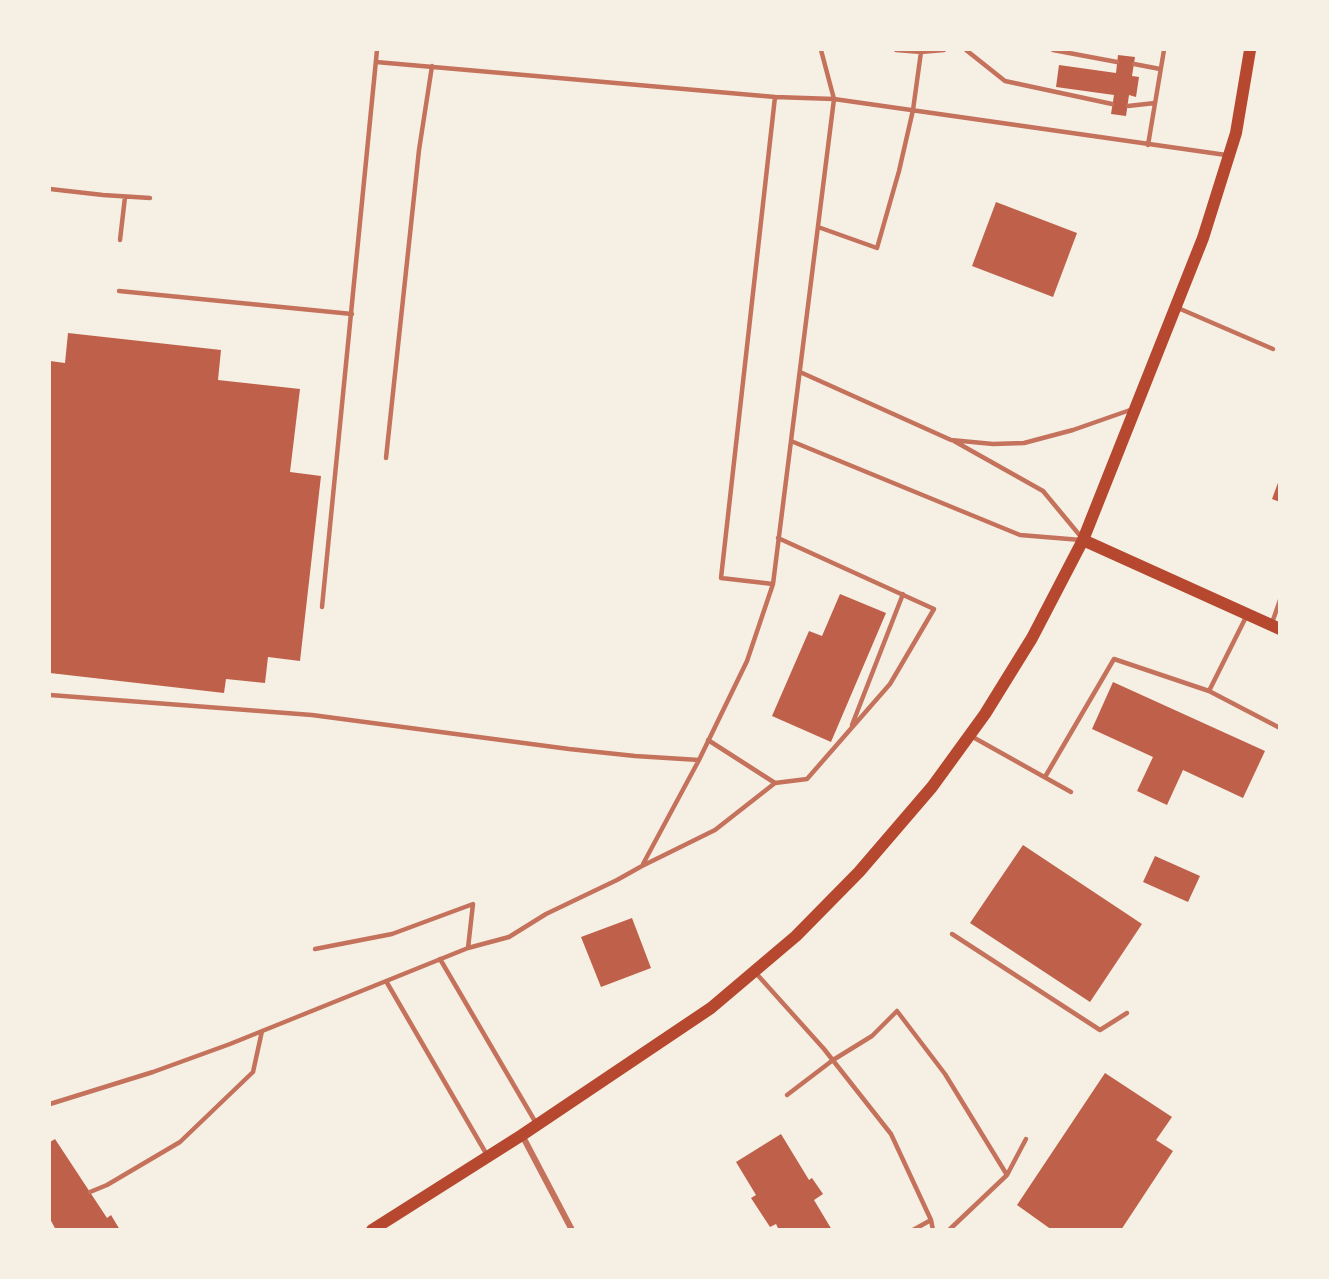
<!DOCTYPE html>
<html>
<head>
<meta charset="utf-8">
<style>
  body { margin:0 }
  #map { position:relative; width:1329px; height:1279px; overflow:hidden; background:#f6efe4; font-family:"Space Grotesk",sans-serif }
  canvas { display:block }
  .frame { position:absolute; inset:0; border:51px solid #f6efe4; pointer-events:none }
</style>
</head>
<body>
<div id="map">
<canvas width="1329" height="1279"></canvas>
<div class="frame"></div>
</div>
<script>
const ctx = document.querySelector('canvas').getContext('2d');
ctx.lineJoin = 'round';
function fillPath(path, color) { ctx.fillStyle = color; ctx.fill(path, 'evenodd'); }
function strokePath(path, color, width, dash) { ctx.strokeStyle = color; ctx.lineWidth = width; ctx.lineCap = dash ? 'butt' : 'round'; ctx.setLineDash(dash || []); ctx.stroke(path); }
fillPath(new Path2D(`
  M1118,55L1135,57L1132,76L1139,77L1136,97L1129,95L1126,116L1111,114L1114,95L1056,87L1059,65L1116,73Z
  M996,202L1077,233L1053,297L972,266Z
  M68,333L221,350L218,380L300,389L290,472L321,476L300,661L268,657L265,683L226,679L224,693L50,673V361L65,363Z
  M1279,480H1280V502L1272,499Z
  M840,594L886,613L831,742L772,716L809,631L822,636Z
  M1113,682L1265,751L1243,798L1183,770L1167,805L1137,791L1153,757L1092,729Z
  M1023,845L1142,924L1090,1002L970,923Z
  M1155,856L1200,876L1188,902L1143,882Z
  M632,918L651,968L601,987L581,937Z
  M1105,1073L1172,1117L1156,1140L1173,1151L1121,1230H1052L1017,1205Z
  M781,1134L809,1180L812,1178L823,1194L814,1200L832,1230H779L776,1224L770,1227L751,1198L756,1195L736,1162Z
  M55,1139L107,1218L111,1215L120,1230H56L50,1219V1142Z`), '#bf614a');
strokePath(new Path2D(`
  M896,50L921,52L944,50
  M966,50L1005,81L1112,104
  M1053,50L1117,62
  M376,62L775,97L834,99L1226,155
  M1134,64L1160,69
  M1128,106L1155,103
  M1148,145L1164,50
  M50,189L103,195L150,198
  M818,227L877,248L899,171L913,110L921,52
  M120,240L125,197
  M119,291L352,314
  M1178,308L1273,349
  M800,372L951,440L993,444L1024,443L1073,430L1133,409
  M791,441L1020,535L1081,540
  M954,441L1043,491L1082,538
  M386,458L419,150L432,66
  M773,584L721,578L775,97
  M322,607L377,50
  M1272,623L1280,600
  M1209,691L1247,615
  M50,695L312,715L569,749L635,756L699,760
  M852,725L903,594
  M971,736L1071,792
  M708,740L775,783
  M1045,777L1114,659L1209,691L1280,728
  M643,864L699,760L747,661L773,584L834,99L821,50
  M952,934L1100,1030L1127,1013
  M315,949L392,934L473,904L468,948
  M440,959L536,1123
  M754,971L824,1049L891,1134L931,1220L933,1230
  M386,981L487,1155
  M787,1095L833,1060L872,1036L897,1011L945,1074L1007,1175
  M50,1104L153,1072L230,1044L468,948L509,937L546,914L617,880L642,866L715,830L775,783L807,779L890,684L934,609L778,538
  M90,1192L107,1185L180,1142L253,1072L262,1031
  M913,1230L931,1220
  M949,1230L1007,1175L1026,1139`), '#c5725c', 4.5);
strokePath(new Path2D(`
  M522,1135L572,1230`), '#c5725c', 6);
strokePath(new Path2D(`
  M1083,540L1280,629
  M372,1230L522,1135L711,1008L796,936L859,872L932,787L985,714L1032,638L1083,540L1203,238L1236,133L1250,50`), '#b5482f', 12);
</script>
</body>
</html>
